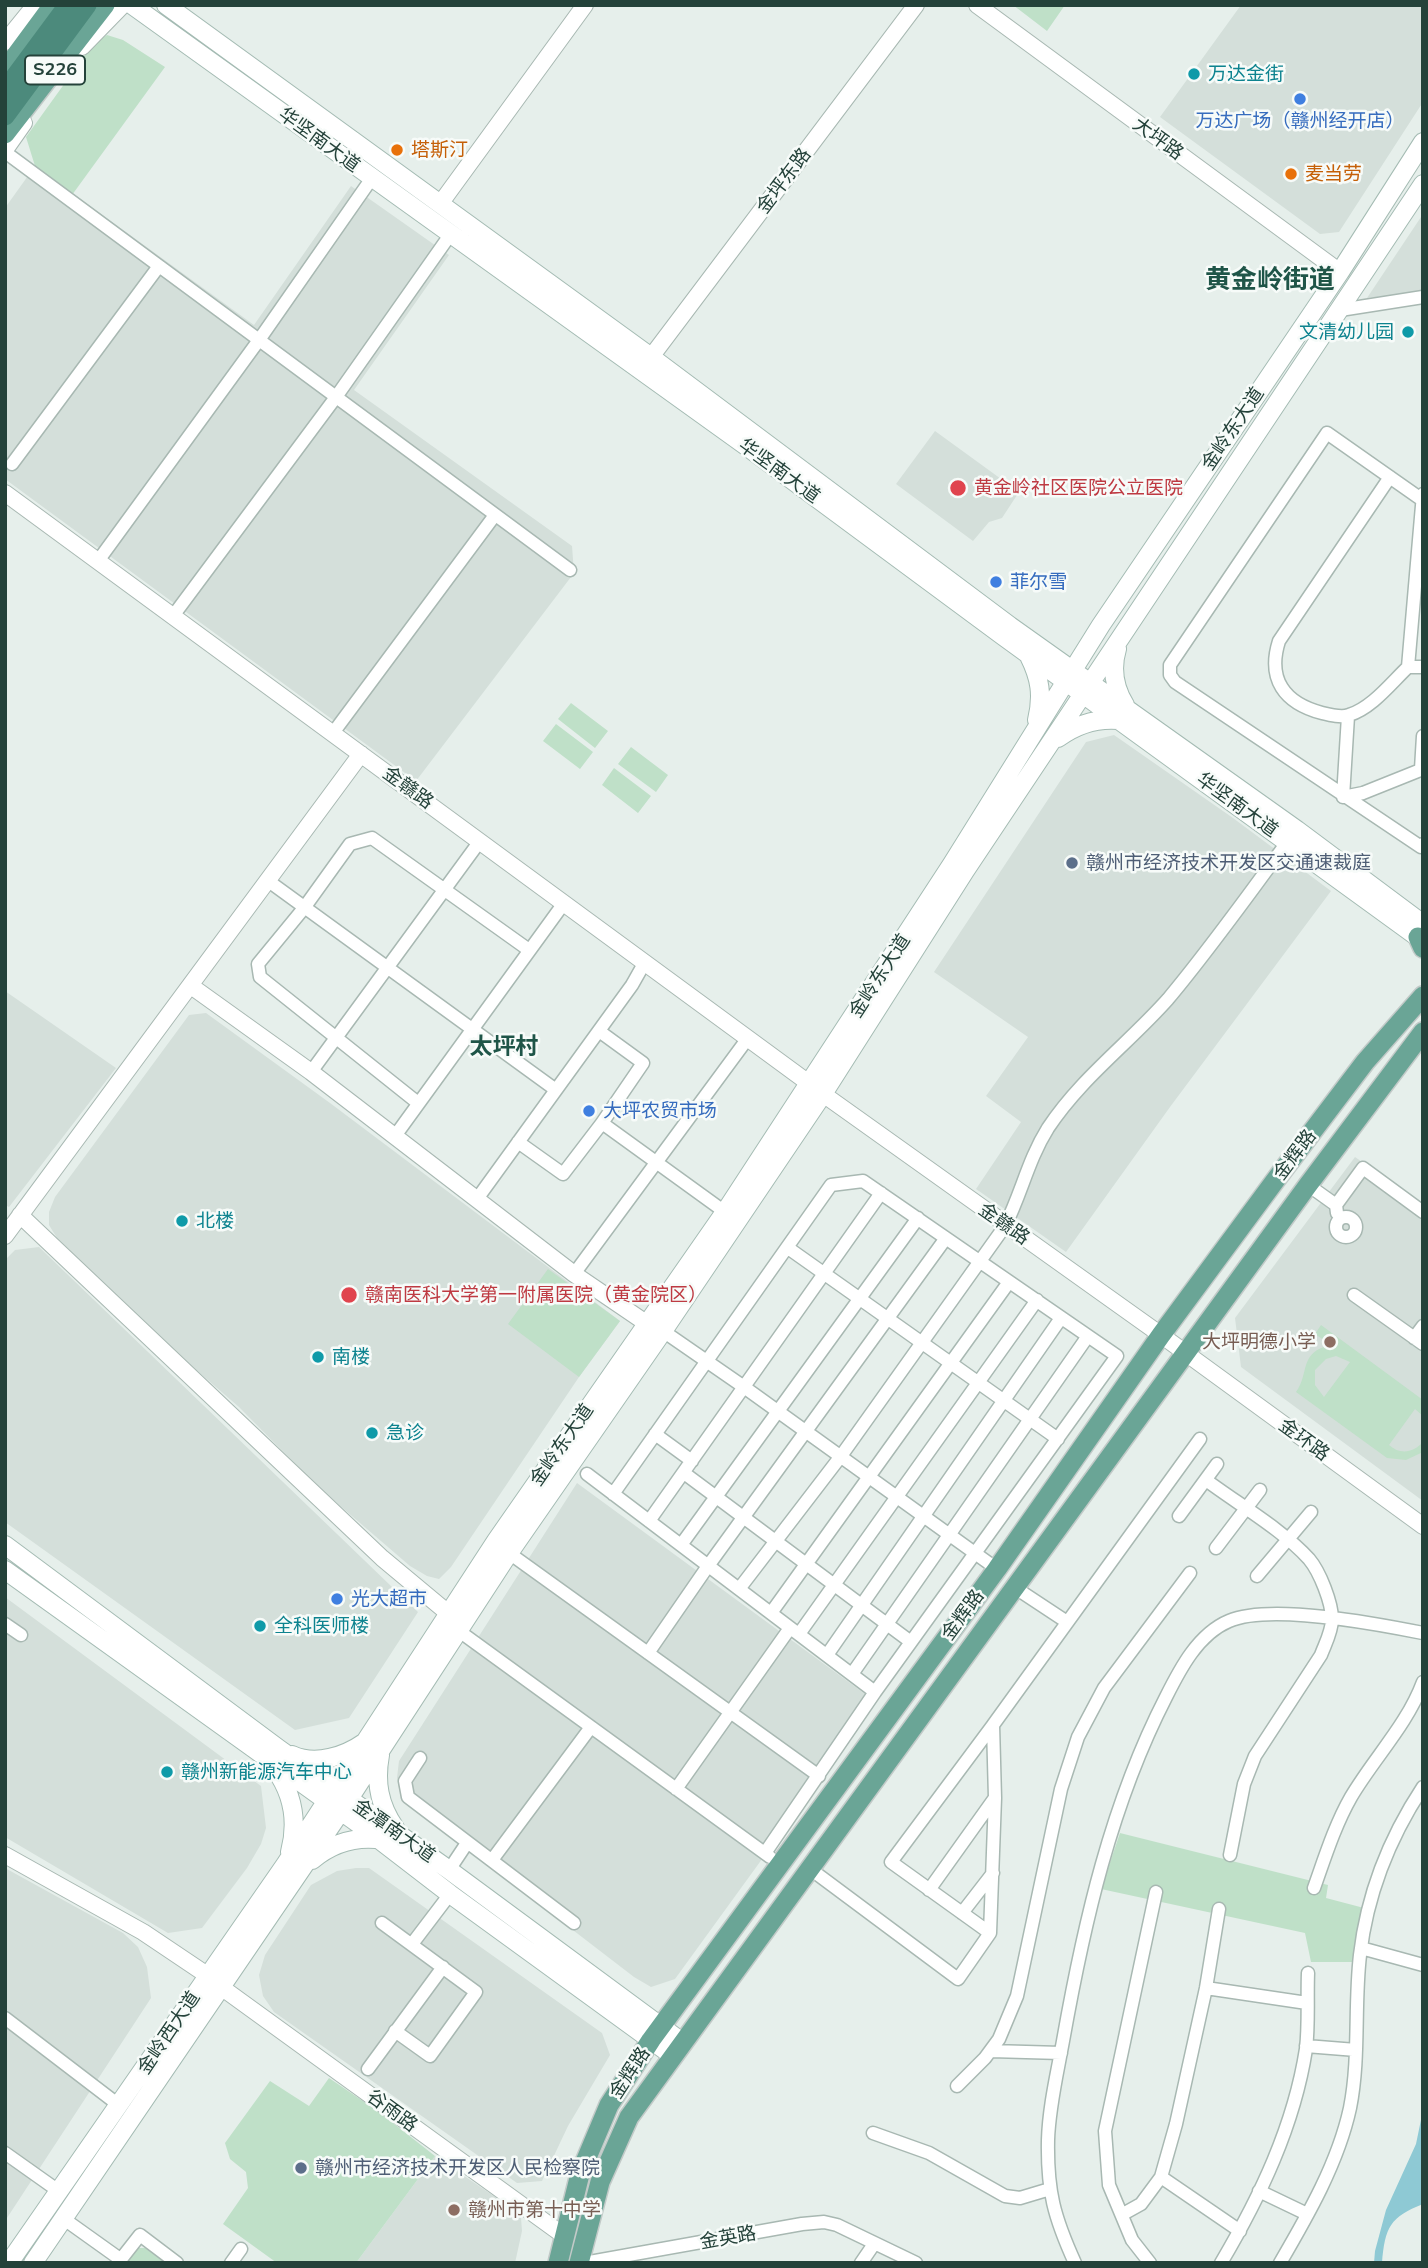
<!DOCTYPE html>
<html>
<head>
<meta charset="utf-8">
<style>
  body { margin:0 }
  #map { position:relative; width:1428px; height:2268px; overflow:hidden; background:#e6efeb; font-family:Mulish,sans-serif }
  canvas { display:block }
  .frame { position:absolute; inset:0; border:7px solid #24423a; pointer-events:none }
</style>
</head>
<body>
<div id="map">
<canvas width="1428" height="2268"></canvas>
<div class="frame"></div>
</div>
<script>
const ctx = document.querySelector('canvas').getContext('2d');
ctx.lineJoin = 'round';
function fillPath(path, color) { ctx.fillStyle = color; ctx.fill(path, 'evenodd'); }
function strokePath(path, color, width, dash) { ctx.strokeStyle = color; ctx.lineWidth = width; ctx.lineCap = dash ? 'butt' : 'round'; ctx.setLineDash(dash || []); ctx.stroke(path); }
function drawText(font, color, halo, rows, align = 'center') {
  ctx.font = font + ' Mulish,"Noto Sans SC",sans-serif'; ctx.lineWidth = 5; ctx.setLineDash([]); ctx.textBaseline = 'middle'; ctx.strokeStyle = halo; ctx.fillStyle = color; for (const [text, x, y, turn = 0] of rows) {
    ctx.save(); ctx.translate(x, y); ctx.rotate((+turn || 0) * Math.PI / 180); ctx.textAlign = isNaN(turn) ? turn : align; if (halo) ctx.strokeText(text, 0, 0); ctx.fillText(text, 0, 0); ctx.restore();
  }
}
fillPath(new Path2D(`
  M1241,5H1423V102L1339,232L1320,234L1160,117Z
  M35,166L254,325L351,186L449,255L354,390L572,546L574,573L416,781L5,479V208Z
  M1423,214V292L1367,298Z
  M935,431L1019,492L1002,518L989,522L973,541L896,484Z
  M1114,735L1233,818L1331,891L1170,1107L1066,1252L976,1189L1021,1122L986,1096L1028,1037L934,972L1086,742Z
  M5,991L116,1068L9,1207L5,1205Z
  M206,1013L330,1103L620,1321L579,1377L451,1567L439,1579L427,1576L410,1566L317,1486L239,1407L150,1330L57,1238L49,1225V1212L55,1197L189,1015Z
  M1355,1157L1423,1204V1501L1241,1367L1235,1318Z
  M39,1247L418,1612L349,1718L295,1730L5,1522V1260L15,1250Z
  M577,1483L876,1702L675,1979L651,1987L634,1977L401,1798L397,1778L399,1761Z
  M5,1597L261,1786L266,1828L261,1844L247,1868L202,1928L168,1933L5,1837Z
  M5,1868L123,1933L138,1947L147,1967L151,1998L5,2221Z
  M356,1868H369L602,2033L610,2055L568,2126L542,2181L517,2183L274,2012L263,1996L259,1975L265,1955L311,1885L337,1871Z
  M435,2156L504,2203L521,2218L522,2231L515,2263H356Z`), '#d4dfda');
fillPath(new Path2D(`
  M1013,5H1065L1047,31Z
  M107,35L123,40L165,67L72,195L35,166L26,137L93,44Z
  M571,703L608,731L595,748L558,719Z
  M556,724L593,752L580,769L543,741Z
  M631,747L668,775L656,792L618,764Z
  M614,768L651,796L638,813L602,785Z
  M548,1269L620,1321L579,1377L508,1324Z
  M1321,1325L1423,1400V1416L1415,1409L1389,1445C1400,1455 1413,1453 1423,1442V1452L1406,1460L1387,1458L1296,1392C1310,1373 1298,1352 1331,1345L1315,1334ZM1336,1356L1350,1362L1324,1397L1315,1385V1370L1326,1359Z
  M1120,1833L1328,1885L1326,1898L1364,1908L1354,1962H1311L1305,1933L1101,1889Z
  M329,2078L379,2112L435,2156L356,2263H277L223,2224L248,2188L246,2172L230,2159L225,2143L270,2081L309,2106Z
  M138,2248H146L167,2263H127Z`), '#bfe0c8');
fillPath(new Path2D(`
  M1423,2110V2204C1390,2217 1385,2227 1382,2263H1374L1375,2251L1386,2210L1416,2144Z`), '#8ec9d4');
const minor = new Path2D(`
  M5,152L570,570
  M1340,310L1423,297
  M12,464L159,266
  M1390,477L1279,641C1267,679 1284,703 1322,713C1330,715 1342,718 1349,715C1372,708 1391,683 1408,667L1423,494
  M1421,499L1327,433L1170,665V675L1175,682L1421,847L1423,844
  M98,561L259,340L372,178
  M173,616L336,397L450,235
  M1408,667H1423
  M1348,716L1343,797L1363,793L1423,769
  M333,733L495,515
  M1421,769L1423,736
  M267,880L556,1090
  M311,1072L480,841
  M418,1103L260,977L258,964L304,908L350,844L372,838L529,950
  M602,1123L725,1212
  M395,1136L564,903
  M518,1142L563,1174L602,1123L643,1063L599,1031
  M1308,1185L1336,1205L1337,1213
  M477,1199L632,985L645,962
  M1336,1205L1363,1168L1423,1212
  M1336 1227a10 10 0 1 1 20 0a10 10 0 1 1-20 0Z
  M788,1248L1058,1439
  M574,1274L748,1038
  M1354,1295L1423,1344
  M663,1331L744,1387L997,1569
  M1414,1338L1423,1326
  M655,1434L692,1461
  M684,1473L911,1642
  M587,1474L875,1692
  M1206,1480C1238,1504 1283,1530 1309,1559C1320,1572 1332,1603 1332,1619C1332,1632 1325,1644 1321,1655L1255,1756L1244,1784L1230,1855
  M613,1494L831,1185L863,1181L1117,1356L875,1692L765,1853
  M1179,1516L1217,1464
  M649,1521L881,1193
  M681,1545L918,1218
  M1216,1548L1260,1490
  M509,1553L819,1776
  M1257,1576L1311,1512
  M1014,1587L1067,1622
  M739,1589L841,1456L1005,1226C1022,1192 1028,1160 1048,1128C1081,1078 1129,1043 1168,999C1210,949 1252,890 1291,837
  M771,1613L1009,1282
  M5,1624L21,1635
  M459,1631L770,1857
  M799,1634L1037,1300
  M648,1653L708,1566L946,1238
  M827,1655L1061,1318
  M852,1674L1088,1336
  M420,1758L405,1781L408,1797L574,1923
  M676,1789L790,1628
  M492,1860L591,1727
  M809,1868L958,1979L990,1933L995,1798L993,1725L1200,1439
  M449,1870L467,1843
  M1314,1888C1325,1857 1335,1825 1351,1797C1374,1758 1407,1725 1423,1682
  M929,1890L994,1799
  M962,1913L993,1873
  M382,1923L476,1992L430,2056L395,2031
  M990,1933L891,1862L993,1725
  M412,1944L450,1894
  M1361,1948L1423,1965
  M1206,1988L1307,2003
  M5,2018L120,2106
  M1306,2046L1356,2050
  M991,2051L1061,2053
  M368,2069L443,1967
  M957,2086L985,2058L999,2039L1017,1996L1061,1789L1078,1737L1104,1688L1190,1573
  M873,2133L929,2153L1005,2196L1020,2198L1050,2189
  M5,2153L60,2192
  M1161,2177L1240,2231
  M1259,2191L1307,2214
  M1123,2214L1141,2204L1161,2177L1176,2124L1206,1988L1219,1909
  M64,2219L120,2259
  M118,2263L140,2235L177,2263
  M231,2263L241,2249
  M584,2263L802,2224L824,2222L837,2225L916,2263
  M861,2263L874,2244
  M1075,2263C1054,2217 1047,2191 1048,2140C1049,2107 1057,2074 1063,2041C1084,1923 1111,1804 1166,1697C1180,1669 1198,1634 1229,1621C1270,1603 1378,1624 1423,1633
  M1150,2263L1132,2240L1109,2185L1105,2131L1156,1892
  M1221,2263C1260,2197 1294,2126 1306,2049C1309,2024 1307,1998 1308,1973
  M1280,2263C1308,2215 1338,2163 1350,2108C1360,2058 1354,2006 1360,1955C1367,1895 1390,1837 1423,1787`);
const tertiary = new Path2D(`
  M977,5L1340,272
  M5,42L35,5
  M82,47L123,5
  M5,150L24,123
  M440,204L585,5
  M651,357L916,5
  M5,493L810,1084
  M191,986L311,1072L574,1274L646,1323
  M823,1094L1161,1335L1423,1526
  M20,1215L382,1558L448,1613
  M5,1236L361,754
  M5,1855L143,1932L207,1975
  M221,1987L563,2235`);
const secondary = new Path2D(`
  M132,5L746,446L1003,636L1423,941
  M166,5L651,357L1010,626L1297,830L1423,924
  M1117,649C1111,669 1114,687 1125,705
  M1029,656C1040,678 1043,695 1037,720
  M1058,738C1077,724 1096,718 1119,720
  M5,1545L279,1749L449,1870L682,2042
  M5,1570L363,1827L450,1894L673,2056
  M292,1755C316,1766 345,1756 365,1742
  M380,1755C375,1782 379,1805 395,1828
  M275,1769C293,1794 298,1822 290,1852
  M312,1860C331,1844 352,1837 376,1839
  M9,2263L285,1865L496,1541L725,1212L952,864L1101,625L1340,272L1423,142
  M33,2263L341,1811L509,1553L663,1331L823,1094L965,871L1423,184`);
const primary = new Path2D(`
  M5,70L53,5
  M5,134L105,5
  M1418,937L1423,948
  M558,2263L580,2174L609,2105L651,2040L997,1569L1161,1335L1277,1178L1365,1062L1423,996
  M579,2263L600,2182L629,2117L1308,1185L1423,1032`);
const trunk = new Path2D(`
  M5,90L68,5
  M5,116L87,5`);
strokePath(minor, '#a8b8b2', 15);
strokePath(tertiary, '#a8b8b2', 18);
strokePath(secondary, '#a4bbb3', 20);
strokePath(primary, '#c2cac8', 22);
strokePath(trunk, '#c2cac8', 22);
strokePath(minor, '#fff', 12);
strokePath(tertiary, '#fff', 16);
strokePath(secondary, '#fff', 18);
strokePath(primary, '#6aa596', 19);
strokePath(trunk, '#4c8a7c', 19);
for (const [x, y, r, color] of [
  [1194,74,7,"#0f9aa8"],
  [1300,99,7,"#3f7fe0"],
  [397,150,7,"#e8710a"],
  [1291,174,7,"#e8710a"],
  [1408,332,7,"#0f9aa8"],
  [958,488,9,"#e0444e"],
  [996,582,7,"#3f7fe0"],
  [1072,863,7,"#5c6f8a"],
  [589,1111,7,"#3f7fe0"],
  [182,1221,7,"#0f9aa8"],
  [349,1295,9,"#e0444e"],
  [1330,1342,7,"#8d6e63"],
  [318,1357,7,"#0f9aa8"],
  [372,1433,7,"#0f9aa8"],
  [337,1599,7,"#3f7fe0"],
  [260,1626,7,"#0f9aa8"],
  [167,1772,7,"#0f9aa8"],
  [301,2168,7,"#5c6f8a"],
  [454,2210,7,"#8d6e63"]
]) { const dot = new Path2D(); dot.arc(x, y, r, 0, 2 * Math.PI); ctx.fillStyle = color; ctx.fill(dot); strokePath(dot, '#f7fbf9', 2.5); }
for (const [x, y, w] of [
  [55,70,60]
]) { const box = new Path2D(); box.roundRect(x - w / 2, y - 14.5, w, 29, 5); ctx.fillStyle = '#f7fbf9'; ctx.fill(box); strokePath(box, '#24423a', 2); }
drawText('bold 18px', '#24423a', null, [
  ["S226",55,70]
]);
drawText('19px', '#0d838f', '#f7fbf9', [
  ["万达金街",1208,74],
  ["文清幼儿园",1394,332,"right"],
  ["北楼",196,1221],
  ["南楼",332,1357],
  ["急诊",386,1433],
  ["全科医师楼",274,1626],
  ["赣州新能源汽车中心",181,1772]
], 'left');
drawText('19px', '#366cbe', '#f7fbf9', [
  ["万达广场（赣州经开店）",1300,121,"center"],
  ["菲尔雪",1010,582],
  ["大坪农贸市场",603,1111],
  ["光大超市",351,1599]
], 'left');
drawText('19px', '#24423a', '#f7fbf9', [
  ["大坪路",1158,139,36],
  ["华坚南大道",319,140,36],
  ["金坪东路",784,181,-53],
  ["金岭东大道",1233,429,-56],
  ["华坚南大道",779,471,36],
  ["金赣路",408,788,36],
  ["华坚南大道",1237,805,36],
  ["金岭东大道",880,976,-57],
  ["金辉路",1295,1155,-53],
  ["金赣路",1004,1224,35],
  ["金环路",1304,1440,36],
  ["金岭东大道",562,1445,-55],
  ["金辉路",963,1615,-54],
  ["金潭南大道",394,1831,35],
  ["金岭西大道",169,2033,-56],
  ["金辉路",630,2073,-57],
  ["谷雨路",392,2111,36],
  ["金英路",728,2238,-10]
]);
drawText('19px', '#c56008', '#f7fbf9', [
  ["塔斯汀",411,150],
  ["麦当劳",1305,174]
], 'left');
drawText('19px', '#be3a42', '#f7fbf9', [
  ["黄金岭社区医院公立医院",974,488],
  ["赣南医科大学第一附属医院（黄金院区）",365,1295]
], 'left');
drawText('19px', '#4e5e75', '#f7fbf9', [
  ["赣州市经济技术开发区交通速裁庭",1086,863],
  ["赣州市经济技术开发区人民检察院",315,2168]
], 'left');
drawText('19px', '#785e54', '#f7fbf9', [
  ["大坪明德小学",1316,1342],
  ["赣州市第十中学",468,2210,"left"]
], 'right');
drawText('bold 23px', '#1f5548', '#f7fbf9', [
  ["太坪村",504,1047]
]);
drawText('bold 26px', '#1f5548', '#f7fbf9', [
  ["黄金岭街道",1270,280]
]);
</script>
</body>
</html>
